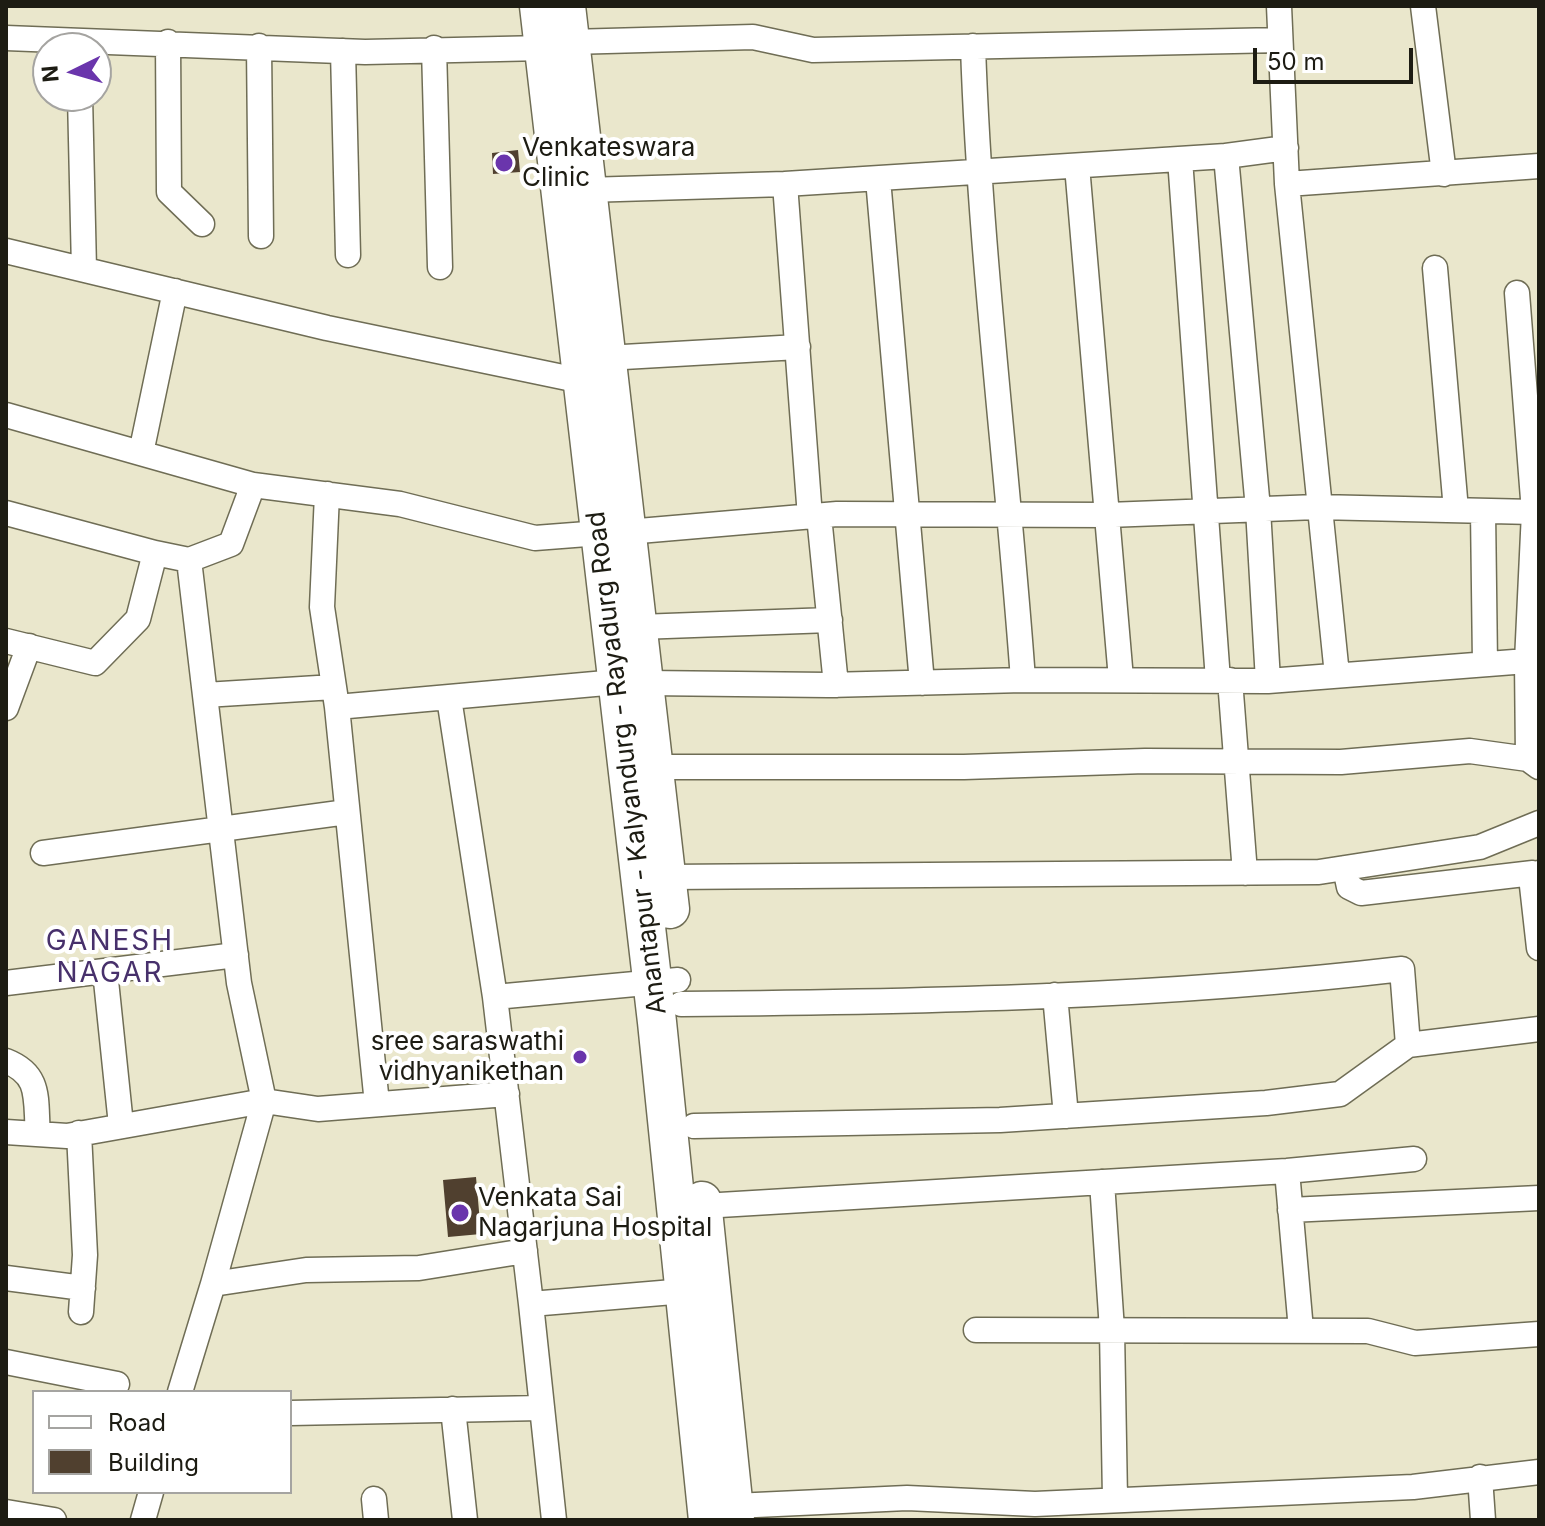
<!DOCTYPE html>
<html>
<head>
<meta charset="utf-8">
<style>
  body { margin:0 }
  #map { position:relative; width:1545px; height:1526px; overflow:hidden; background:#eae7cc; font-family:Inter,sans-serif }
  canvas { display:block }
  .frame { position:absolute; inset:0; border:8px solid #1d1c13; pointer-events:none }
  .legend { position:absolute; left:32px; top:1390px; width:260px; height:104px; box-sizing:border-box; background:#fff; border:2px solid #a5a4a1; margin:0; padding:10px 14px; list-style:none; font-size:24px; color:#1d1c13 }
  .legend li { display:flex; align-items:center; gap:16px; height:40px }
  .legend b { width:40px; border:2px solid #a5a4a1 }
  .north { position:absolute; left:32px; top:32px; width:80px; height:80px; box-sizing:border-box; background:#fff; border:2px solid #a5a4a1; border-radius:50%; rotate:265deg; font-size:22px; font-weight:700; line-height:32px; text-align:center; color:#1d1c13 }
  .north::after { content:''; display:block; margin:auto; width:28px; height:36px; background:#6a35ac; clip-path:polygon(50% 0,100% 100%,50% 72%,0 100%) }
  .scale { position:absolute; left:1253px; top:48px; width:160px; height:36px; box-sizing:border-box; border:4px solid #1d1c13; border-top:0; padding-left:10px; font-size:24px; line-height:28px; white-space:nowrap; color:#1d1c13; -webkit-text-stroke:6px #fff; paint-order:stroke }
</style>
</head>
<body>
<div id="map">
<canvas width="1545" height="1526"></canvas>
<div class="frame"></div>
<ul class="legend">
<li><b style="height:10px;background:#fff"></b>Road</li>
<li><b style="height:22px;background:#50402f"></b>Building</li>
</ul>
<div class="north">N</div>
<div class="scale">50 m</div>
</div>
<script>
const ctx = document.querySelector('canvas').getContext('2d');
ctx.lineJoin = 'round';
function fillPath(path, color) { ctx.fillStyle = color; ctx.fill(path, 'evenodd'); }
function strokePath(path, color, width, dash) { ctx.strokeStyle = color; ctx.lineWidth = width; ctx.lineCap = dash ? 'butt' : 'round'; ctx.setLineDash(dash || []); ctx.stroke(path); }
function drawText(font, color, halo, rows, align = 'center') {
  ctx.font = font + ' Inter,sans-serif'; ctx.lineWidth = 8; ctx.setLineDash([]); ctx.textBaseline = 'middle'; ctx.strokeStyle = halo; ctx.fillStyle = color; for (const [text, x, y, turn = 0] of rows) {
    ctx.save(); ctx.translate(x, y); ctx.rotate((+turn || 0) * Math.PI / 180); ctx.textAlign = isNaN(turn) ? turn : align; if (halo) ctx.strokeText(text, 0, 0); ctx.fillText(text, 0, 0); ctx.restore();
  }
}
fillPath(new Path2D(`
  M518,150L520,172L493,174L492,153Z
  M476,1177L481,1234L448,1237L443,1180Z`), '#50402f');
const minor = new Path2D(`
  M1279,6L1287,184L1337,675
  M1423,6L1444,174
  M6,38L365,52L544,48
  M168,42L169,192L202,224
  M570,42L753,37L813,50L1280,40
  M259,46L261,236
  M434,48L440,267
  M343,51L348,255
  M80,96L84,269
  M1226,156L1286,148
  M1180,159L1218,680
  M1077,166L1121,679
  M878,179L922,683
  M785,184L810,517
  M1287,184L1539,166
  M586,190L785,184L1226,156L1258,509L1268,681
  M6,251L327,328L582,381
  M1435,268L1456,510
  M606,358L798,347
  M6,415L253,485
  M141,453L175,291
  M327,494L322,607L337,707L617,682
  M1483,511L1485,664
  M6,513L155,553
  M819,516L836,685
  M627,532L837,514L1108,515L1317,507L1534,512L1517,293
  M189,560L239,983L264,1101L213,1284L306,1270L419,1268L525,1251
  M639,627L830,620
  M6,641L95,663L138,619L155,553L189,560L231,544L253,485L400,504L535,538L600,533
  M1539,660L1527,661L1528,759L1539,767
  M1023,680L1268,681L1527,661L1534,512
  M1230,680L1245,873
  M646,683L828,685L1023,680C1008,469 980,258 973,46
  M205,695L334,687
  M449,698L495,997L531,1304L685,1291
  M337,707L377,1104
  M6,708L29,646
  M655,767H964L1145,761L1341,762L1470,751L1528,759
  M43,853L347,812
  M1345,868L1349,887L1361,893L1533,873
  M1539,873L1531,877L1539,948
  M667,877L1319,872L1480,847L1539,823
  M105,971L121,1125
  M6,983L236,955
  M1055,995L1066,1116
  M495,997L678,980
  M681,1004C922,1002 1163,997 1402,969L1408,1045L1539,1029
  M6,1061C42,1075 35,1100 38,1134
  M694,1126L1000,1120L1266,1103L1340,1094L1408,1045
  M6,1132L67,1136L264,1101L318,1109L507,1094
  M79,1133L85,1255L81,1312
  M1287,1171L1301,1330
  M1102,1182L1112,1330L1115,1499
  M703,1206L1287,1171L1414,1159
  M1290,1210L1539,1198
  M6,1278L83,1288
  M531,1304L554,1520
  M976,1330L1368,1331L1415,1343L1539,1334
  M6,1362L117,1384
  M180,1392L213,1284
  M453,1409L465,1520
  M290,1413L541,1408
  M1480,1477L1483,1520
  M374,1499L376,1520
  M734,1506L907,1498L1035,1504L1413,1487L1539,1472
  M6,1512L54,1520
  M143,1520L151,1492`);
const trunk = new Path2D(`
  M539,6L657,1022L708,1520
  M566,6L670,909
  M702,1201L735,1520`);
strokePath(minor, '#6f6d55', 27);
strokePath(trunk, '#6f6d55', 41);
strokePath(minor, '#fff', 24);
strokePath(trunk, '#fff', 38);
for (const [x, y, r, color] of [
  [504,163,10,"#6a35ac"],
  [580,1057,8,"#6a35ac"],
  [460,1213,10,"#6a35ac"]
]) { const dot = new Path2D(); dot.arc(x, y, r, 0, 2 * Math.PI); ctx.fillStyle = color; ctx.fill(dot); strokePath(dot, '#fff', 3); }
drawText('26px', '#1d1c13', '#fff', [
  ["Venkateswara",522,148],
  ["Clinic",522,178],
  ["sree saraswathi",564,1042,"right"],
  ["vidhyanikethan",564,1072,"right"],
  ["Venkata Sai",478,1198],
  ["Nagarjuna Hospital",478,1228]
], 'left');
drawText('26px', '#1d1c13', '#fff', [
  ["Anantapur - Kalyandurg - Rayadurg Road",627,763,-97]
]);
ctx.letterSpacing = '2px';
drawText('28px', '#47306b', '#fff', [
  ["GANESH",110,942],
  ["NAGAR",110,974]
]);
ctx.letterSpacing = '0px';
</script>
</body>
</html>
